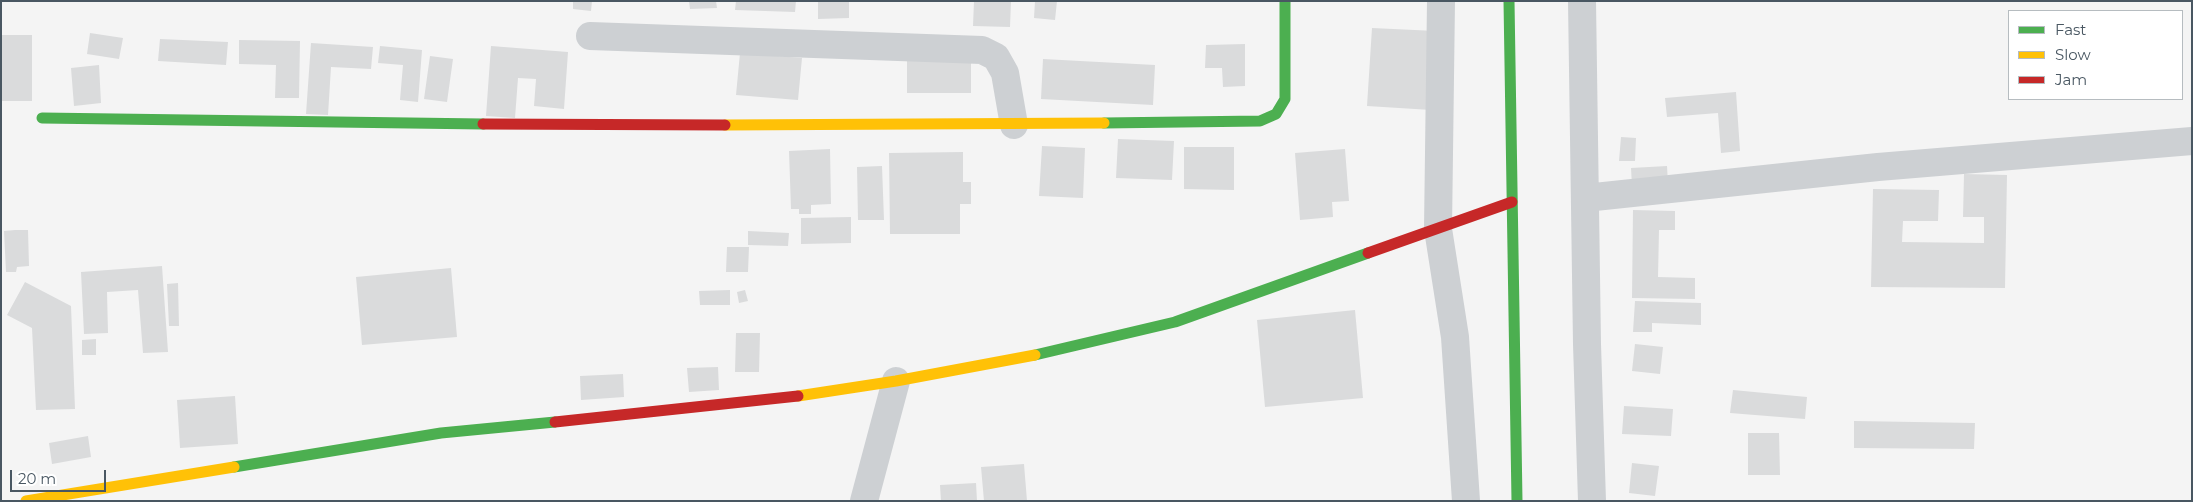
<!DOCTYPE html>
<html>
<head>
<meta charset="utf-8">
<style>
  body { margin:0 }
  #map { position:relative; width:2193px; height:502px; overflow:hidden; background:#f4f4f4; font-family:Montserrat,sans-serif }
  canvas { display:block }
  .frame { position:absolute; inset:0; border:2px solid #495762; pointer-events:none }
  .legend { position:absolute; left:2008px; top:10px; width:175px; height:90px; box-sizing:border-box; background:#fff; border:1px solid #b6bcc0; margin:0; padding:6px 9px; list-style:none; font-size:15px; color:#495762 }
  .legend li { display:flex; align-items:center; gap:10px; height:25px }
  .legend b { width:25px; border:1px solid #b6bcc0 }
  .scale { position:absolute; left:10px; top:470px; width:96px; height:22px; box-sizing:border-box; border:2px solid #495762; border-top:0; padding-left:6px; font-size:15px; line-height:18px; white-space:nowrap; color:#495762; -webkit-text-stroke:4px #fff; paint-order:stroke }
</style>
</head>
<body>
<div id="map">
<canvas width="2193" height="502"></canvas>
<div class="frame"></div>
<ul class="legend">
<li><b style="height:6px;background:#4caf50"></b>Fast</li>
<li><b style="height:6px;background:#ffc107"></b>Slow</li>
<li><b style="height:6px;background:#c62828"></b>Jam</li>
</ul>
<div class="scale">20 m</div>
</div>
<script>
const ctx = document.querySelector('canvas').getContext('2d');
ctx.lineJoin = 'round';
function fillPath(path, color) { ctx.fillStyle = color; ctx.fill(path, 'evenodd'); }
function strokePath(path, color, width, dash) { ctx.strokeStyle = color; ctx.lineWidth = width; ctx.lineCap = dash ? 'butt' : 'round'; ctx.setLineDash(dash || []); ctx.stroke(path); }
fillPath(new Path2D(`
  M573,1H592L591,11L573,9Z
  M689,1H716L717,8L690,9Z
  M736,1H796L795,12L735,10Z
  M818,1H849V18L818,19Z
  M974,1H1011L1010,27L973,26Z
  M1035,1H1057L1055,20L1034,18Z
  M1372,28L1436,31L1431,110L1367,106Z
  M90,33L123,38L119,59L87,54Z
  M1,35H32V101H1Z
  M160,39L228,42L226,65L158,61Z
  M239,40L300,41L299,98H275L276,65L239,64Z
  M311,43L373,47L371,69L331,67L328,115L306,114Z
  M1245,44V86L1223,87L1222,68H1205L1206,45Z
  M380,46L422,50L418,102L400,100L403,65L378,63Z
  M491,46L568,52L564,109L534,106L536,79L518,78L515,118L486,116Z
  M740,53L802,58L798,100L736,95Z
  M430,56L453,59L447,102L424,99Z
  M1043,59L1155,65L1153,105L1041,99Z
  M907,60H971V93H907Z
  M99,65L101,103L74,106L71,68Z
  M1736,92L1740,151L1721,153L1718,113L1667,117L1665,98Z
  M1621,137L1636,138L1635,161H1619Z
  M1118,139L1174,141L1172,180L1116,178Z
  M1042,146L1085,148L1083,198L1039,196Z
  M1184,147H1234V190L1184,189Z
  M830,149L831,204L811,205V214H799V209H791L789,151Z
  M1345,149L1349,201L1332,202L1333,217L1300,220L1295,153Z
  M963,152V182H971V204H960V234H890L889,153Z
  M882,166L884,220H858L857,167Z
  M1667,166L1668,184L1632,186L1631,168Z
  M1964,174L2007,175L2005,288L1871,287L1873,189L1939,190L1938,221H1903L1902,242L1984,243V217H1963Z
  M1633,210L1675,211V230H1659L1658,277L1695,278V299L1632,298Z
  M851,217V243L801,244V218Z
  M15,230H28L29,266L17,267L16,272H6L4,231Z
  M748,231L789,233L788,246L748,245Z
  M727,247H749L748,272H726Z
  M162,266L168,352L143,353L138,290L107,292L108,333L84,334L81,272Z
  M451,268L457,337L362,345L356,277Z
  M25,282L71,306L75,409L36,410L32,328L7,315Z
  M178,283L179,326H169L167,284Z
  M730,290V305H700L699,291Z
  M745,290L748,301L739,303L737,292Z
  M1635,301L1701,303V325L1652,323V332H1633Z
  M1355,310L1363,398L1265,407L1257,320Z
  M736,333H760L759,372H735Z
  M96,339V355H82V340Z
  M1635,344L1663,347L1660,374L1632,371Z
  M718,367L719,390L689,392L687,368Z
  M623,374L624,397L581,400L580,376Z
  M1733,390L1807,397L1805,419L1730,413Z
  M235,396L238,444L180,448L177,400Z
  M1624,406L1673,409L1671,436L1622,434Z
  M1854,421L1975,423L1974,449L1854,448Z
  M1748,433H1779L1780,475H1748Z
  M88,436L91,457L52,464L49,443Z
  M1632,463L1659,466L1655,496L1629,493Z
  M1024,464L1027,501H984L981,467Z
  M976,483L977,501H941L940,485Z`), '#dadbdc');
strokePath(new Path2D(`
  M1441,1L1438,229L1455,337L1466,501
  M1582,1L1587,344L1592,501
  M590,36L982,50L996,57L1005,73L1014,125
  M1585,198L1878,167L2192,141
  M864,501L896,381`), '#cdd0d3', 28);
strokePath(new Path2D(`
  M1509,1L1517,501
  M42,118L483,124
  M1104,123L1260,121L1276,114L1285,99V1
  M1035,355L1175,322L1368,253
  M234,467L441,433L555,422`), '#4caf50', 11);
strokePath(new Path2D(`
  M725,125L1104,123
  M798,396L896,381L1035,355
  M26,501L234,467`), '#ffc107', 11);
strokePath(new Path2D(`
  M483,124L725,125
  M1368,253L1512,202
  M555,422L798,396`), '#c62828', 11);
</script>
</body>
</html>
